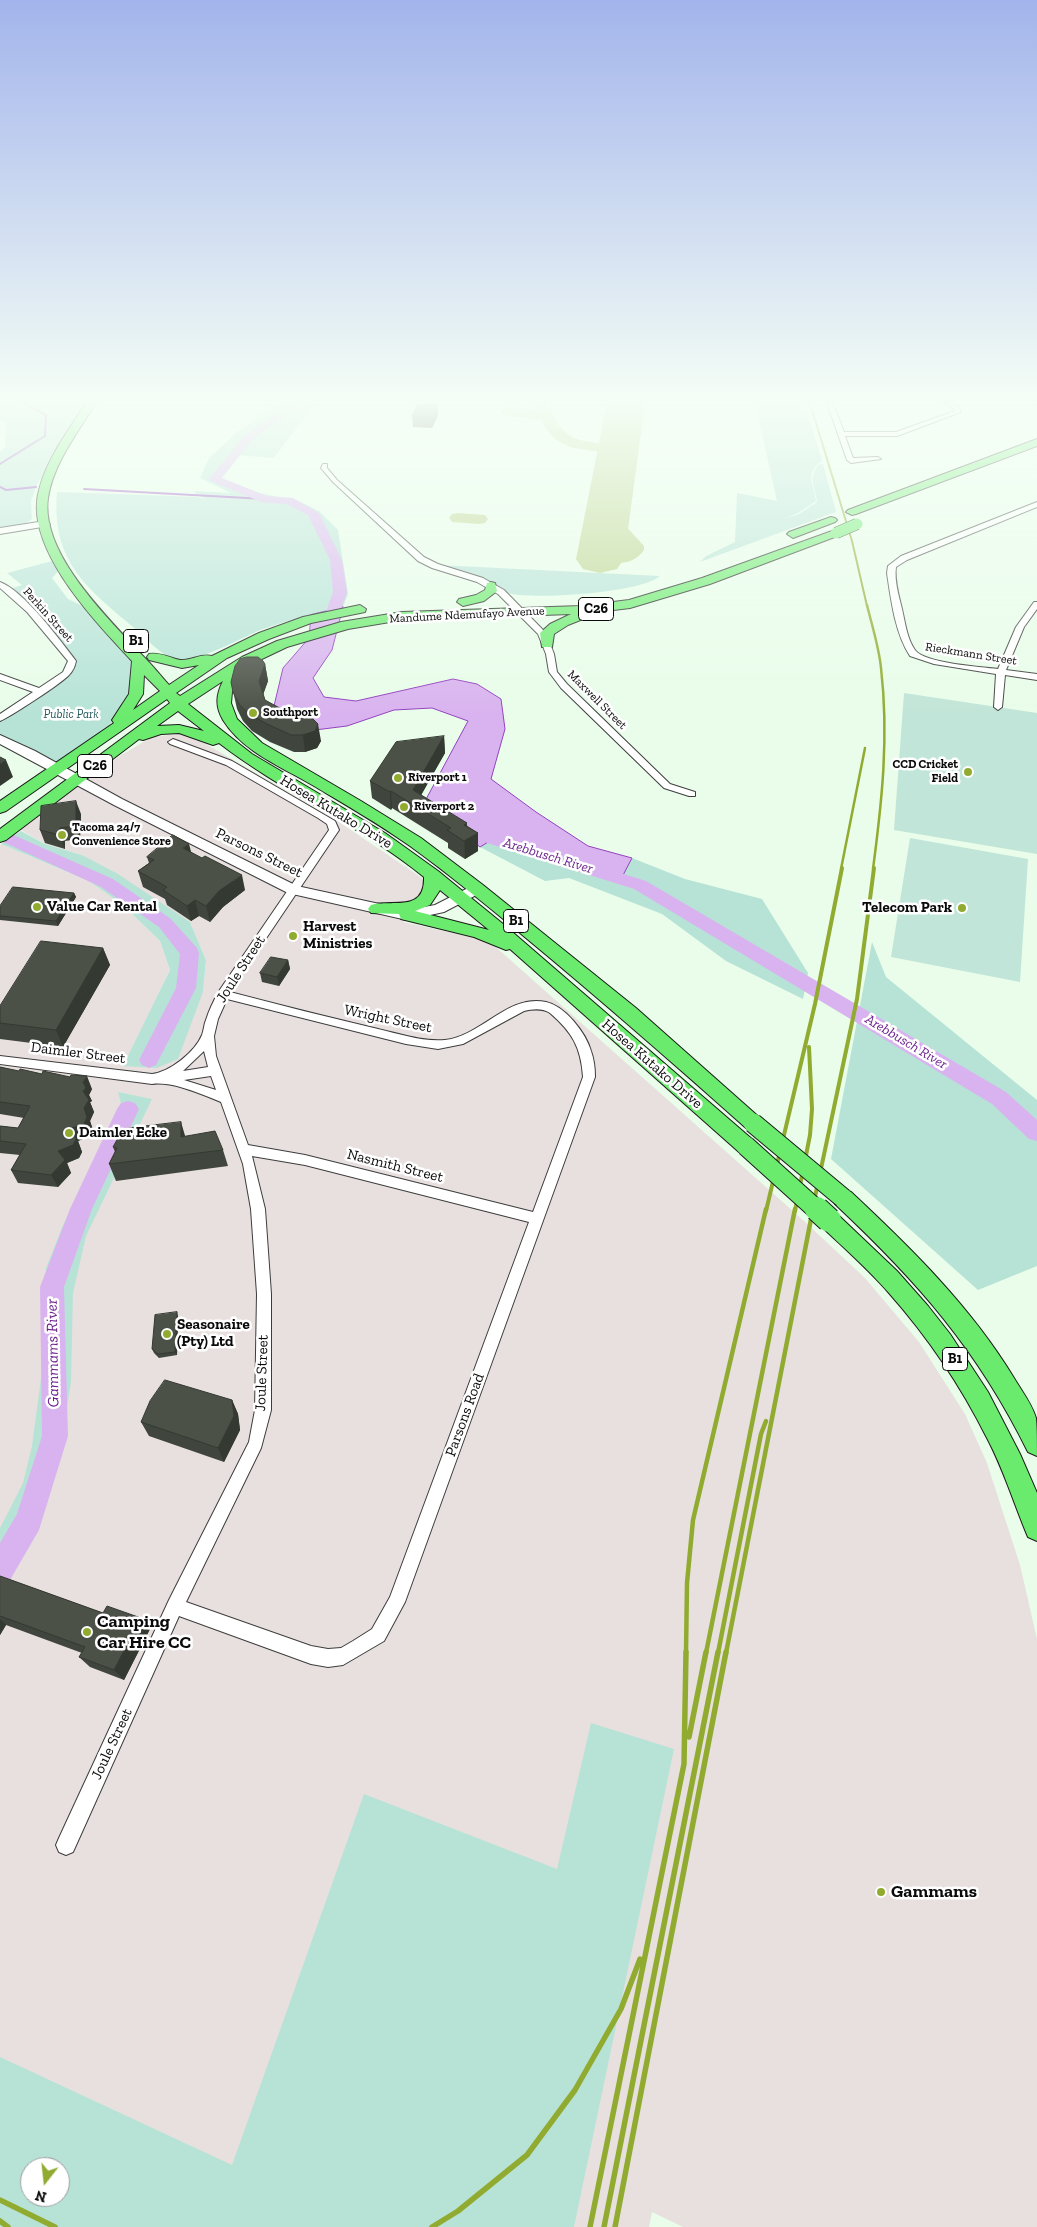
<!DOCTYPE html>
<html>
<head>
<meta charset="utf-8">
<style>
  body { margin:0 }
  #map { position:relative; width:1037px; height:2227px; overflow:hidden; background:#e9fdea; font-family:"Zilla Slab",serif }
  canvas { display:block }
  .north { position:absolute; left:20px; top:2157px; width:50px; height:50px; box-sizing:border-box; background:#fff; border:1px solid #9d9d9d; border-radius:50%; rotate:196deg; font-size:14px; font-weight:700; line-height:20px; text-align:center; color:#0a0a0a }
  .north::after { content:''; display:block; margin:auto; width:18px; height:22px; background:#91ab31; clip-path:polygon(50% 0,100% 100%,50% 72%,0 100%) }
</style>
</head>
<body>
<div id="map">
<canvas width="1037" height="2227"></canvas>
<div class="north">N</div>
</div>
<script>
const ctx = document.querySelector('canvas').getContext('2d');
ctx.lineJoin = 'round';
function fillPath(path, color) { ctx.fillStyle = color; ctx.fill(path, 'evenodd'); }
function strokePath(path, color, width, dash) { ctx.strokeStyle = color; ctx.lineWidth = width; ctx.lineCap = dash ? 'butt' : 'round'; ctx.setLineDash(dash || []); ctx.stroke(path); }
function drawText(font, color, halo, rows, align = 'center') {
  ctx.font = font + ' "Zilla Slab",serif'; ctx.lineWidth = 5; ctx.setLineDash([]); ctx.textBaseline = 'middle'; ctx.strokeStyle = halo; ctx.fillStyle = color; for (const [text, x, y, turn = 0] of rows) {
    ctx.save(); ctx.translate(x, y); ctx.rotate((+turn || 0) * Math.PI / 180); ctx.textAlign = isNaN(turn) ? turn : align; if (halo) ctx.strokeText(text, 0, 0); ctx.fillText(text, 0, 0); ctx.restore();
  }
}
fillPath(new Path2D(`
  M187,733L333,818L431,884L403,922L489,941L803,1220L865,1278L919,1342L965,1414L987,1463L1020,1565L1037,1639V2227H683L652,2212L649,2227H0V846L1,844L89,881L124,906L160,941L170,970L124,1066L203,992L206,960L190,922L82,855L45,844L19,829L118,757L152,737ZM30,2167H60V2197H30Z`), '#e8e0de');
fillPath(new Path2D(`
  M0,403H84L36,487L31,501L32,519L26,523L0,529V452L5,447L6,422H0Z
  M278,403H315L274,458L237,455L218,478L249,491L299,501L319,511L338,530L348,594L343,607C316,613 289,620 263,629C242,637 198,663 178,659C162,657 149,641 138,631C88,589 51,563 57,492L197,497L207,500L197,495L194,491L231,493L200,478L209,458L237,432Z
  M755,403H805L822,461C804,473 814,485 816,501L798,513L784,519L799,514L817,502C815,487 808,478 818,465L823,464L836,512L700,562L706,556L735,542L737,493L777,501Z
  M56,560L61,568L52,578L68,599L93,611L139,659L131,692L102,737L57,768L0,739V718L66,674L72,661L7,590L22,585L7,573Z
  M438,565L660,576C641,593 539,599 512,594C504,593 495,583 486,579C471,573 454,569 438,565Z
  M21,831L45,844L82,855L118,874L190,922L206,960L203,992L178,1059L157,1068L123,1066L170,970L160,941L124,906L89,881L1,844Z
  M493,839L621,879L632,858L685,879L762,899L808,973L803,999L726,961L662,914L569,878L545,881L480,847Z
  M872,942L886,977L1037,1100V1266L978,1290L831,1159Z
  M118,1092L152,1099L86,1236L73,1293L71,1382L57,1469L34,1532L0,1589V1528L23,1483L32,1446L43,1363L46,1268L63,1225L122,1107Z
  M591,1723L674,1749L574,2227H0V2057L232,2165L364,1794L557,1869ZM30,2167H60V2197H30Z`), '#b7e3d7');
fillPath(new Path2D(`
  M904,693L1037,713V854L894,830Z
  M910,838L1028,859L1020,982L891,957Z`), '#c1e5d8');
const water = new Path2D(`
  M343,607L332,650L313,678L324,697L356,701L453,679L477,684L501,699L505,729L491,779L536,812L588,846L632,858L621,879L493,839L480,847L424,803L468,721L432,708L394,710L347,726L315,730L274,706L283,668L309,638L311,615Z`);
fillPath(water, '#d9b3ef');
strokePath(water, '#9341bf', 1);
strokePath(new Path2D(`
  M0,464L45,436L46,415L23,403
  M0,487L6,490L36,487
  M84,489L265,499`), '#9341bf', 2);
fillPath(new Path2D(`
  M290,403H302L252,440L222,478L267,496L293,498L319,513L342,560L347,592L331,637L324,641L317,637L333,592L330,560L308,515L286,504L261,502L211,481L209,479L244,436Z
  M477,814L483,815L499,835L646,881L1006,1092L1037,1120V1141L1029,1139L992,1104L634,889L487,843L469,819L471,815Z
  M9,833L113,879L171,919L197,948L199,953L196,988L156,1065L149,1068L142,1065L139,1060L176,988L180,954L159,927L101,887L3,842L0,838L3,834Z
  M128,1101L135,1103L139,1109L92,1209L64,1287L68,1436L39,1530L10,1580L0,1584V1543L17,1514L42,1436L40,1287L70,1209L117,1109L121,1103Z`), '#d9b3ef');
fillPath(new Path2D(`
  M532,403H548C553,414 558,428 569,435C589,448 607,435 624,459L622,463C609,466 609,457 599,452C593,450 586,450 580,449C560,446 550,437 541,420L503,415L500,412L503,409L508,407L536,410Z
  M607,511L613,512L644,546V550C633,567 612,564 594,559L592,555L594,551C606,548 615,555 626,548L598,516L601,512Z
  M458,513L485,515L488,519L485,523L479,524L452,522L449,518L452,514Z`), '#bdd48e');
fillPath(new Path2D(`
  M607,403H645L624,559L617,569L600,573L583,569L576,559Z`), '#bdd48e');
const minor = new Path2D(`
  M827,403H833L844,432H896L955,411L953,408L944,403L958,406L961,412L897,436H845L853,458L878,457L881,459L851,463L847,460Z
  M323,464H327V468L337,480L424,557L438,564L483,578L504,590L546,633L554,654L557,672L567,684L670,784L695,792V796H689L664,788L561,688L549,672L546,654L538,634L498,594L477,582L432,568L418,561L333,482L321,468Z
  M1037,502V507L907,560L896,567C894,581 899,596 902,609C905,622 907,639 915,650C924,663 981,667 998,669L1016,627L1034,602H1037V609L1024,627L1006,670L1037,674V680L1005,675L1002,707L998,710L994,707L996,674L934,664L910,656C895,633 891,600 887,573L888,566L901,556Z
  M0,582C24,591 60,640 76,661C75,666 73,671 69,675C62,683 10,717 0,721V714L33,692L0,680V674L39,688L63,672L68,661L27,612L0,588Z
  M173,739L232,761L335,821L339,830L230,992C279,1005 328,1017 378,1029C400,1034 423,1042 445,1040C482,1036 507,994 546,1002C565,1006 586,1033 591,1051C594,1059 595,1068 595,1077L405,1602L384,1641L343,1665L328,1667L311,1664L179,1616L73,1852L66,1855L59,1852L56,1845L59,1838L169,1600L249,1442L255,1410L257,1294L251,1209L243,1164L221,1102C201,1094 172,1081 152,1084L0,1064V1056L152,1074C170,1072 195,1052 202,1035C204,1030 204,1024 206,1020C209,1010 214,1000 219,991L329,830L327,824L318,818L226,765L170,744L168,742ZM227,999L406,1044L438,1049L463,1044L524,1011C533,1009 542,1008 550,1013C572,1032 581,1047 583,1077L533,1212L305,1155L248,1145L216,1056L214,1036L218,1019ZM204,1051L208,1067L183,1071ZM211,1076L216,1090L184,1080ZM252,1156L305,1165L529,1222L390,1597L372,1629L353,1641L341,1648L328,1649L311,1646L186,1602L261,1448L271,1410V1294L265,1209Z`);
const tertiary = new Path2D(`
  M45,521L50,524L48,526L0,534V528Z
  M0,735L35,751L122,799L297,886L407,910L435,905L472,886H482L484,889L482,892L444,912L407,920L288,893L114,805L0,744Z`);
const primary = new Path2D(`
  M86,403H96C78,432 53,464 48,498C40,554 110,620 144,657C152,665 161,676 169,685L199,665L182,668L149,660L147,657L149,654C160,652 170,658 180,660C191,661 201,653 212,656L259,633L303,617L360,605L366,609L365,612L311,623L269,639L227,658L176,693L180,696L242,657L277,641L341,622L402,612L581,606L629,600L702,578L832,531H840L842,533L840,535L710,584L630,608L589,613L588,617L568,625L554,634L552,647H542L540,633L550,624L571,614L402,620L348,629L287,647L245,667L246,669L236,682L232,692L231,703L237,719L262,743L361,801L421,838L483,885L636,1008L760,1118L763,1123L760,1128L753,1131L746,1128C673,1063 601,1000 526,938C488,906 450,875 410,846C379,824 346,805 314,786C282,767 243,752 223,720C215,706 216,695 223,681L188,704L252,754L385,833L438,871L503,924L753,1140L756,1146L753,1152L746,1154L739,1152L510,949L506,950L474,937L401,919L399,914L371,913L368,909L371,905C393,899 425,913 424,877C360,825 284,793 219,743L213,745L179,733L161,734L143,740L139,739L6,840L0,842V829L170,703L167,699L6,811L0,813V801L114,723L112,720L129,694L132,661C96,622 23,548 39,490C47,458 69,430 86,403ZM144,675L160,691L133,710L143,694ZM178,711L204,731L179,725L157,726ZM440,890L489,930L415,911L430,905Z
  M1037,439V446L856,514L852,515L846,512L848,510Z
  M831,517L835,518L837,520L835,522L793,538L787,534L789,532Z
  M491,582L495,583L497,591L484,601L463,606L457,602L459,599L476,595L485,590L487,583Z
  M843,1189L851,1192C911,1248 971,1307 1014,1378C1021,1390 1032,1404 1036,1418C1037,1428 1037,1444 1037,1456L1028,1452C978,1350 918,1282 835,1204L832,1198L835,1192Z
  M829,1211L837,1214L897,1271L928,1306L950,1334L988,1392L1020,1454L1037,1493V1541L1028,1537C1014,1504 1004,1470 987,1438C961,1386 928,1337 889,1293C868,1269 844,1248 821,1226L818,1220L821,1214Z`);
strokePath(minor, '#3d3d3d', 2);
strokePath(tertiary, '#3d3d3d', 2);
strokePath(primary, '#1b1b1b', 2);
fillPath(minor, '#fff');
fillPath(tertiary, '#fff');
fillPath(primary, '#6beb6d');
strokePath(new Path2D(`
  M810,403L852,541L867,606`), '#91ab31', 2);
strokePath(new Path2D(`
  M867,605C872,626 879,647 881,668C889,737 882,801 873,869
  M841,869L865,748`), '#91ab31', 2.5);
strokePath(new Path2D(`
  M766,1211L815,1004L842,868
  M795,1211L810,1135L812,1109L809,1047
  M812,1211L857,999L874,868`), '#91ab31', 4);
strokePath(new Path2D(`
  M686,1653L687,1583L693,1520L766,1209
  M706,1653L795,1209
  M718,1653L761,1434L766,1421
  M726,1653L813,1209`), '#91ab31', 4.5);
strokePath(new Path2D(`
  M689,1737L706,1652
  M0,2200L55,2227
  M0,2221L8,2227
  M432,2227L458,2211L527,2155L575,2090L621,2009L640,1959
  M590,2227L684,1764L686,1652
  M604,2227L718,1652
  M615,2227L726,1652`), '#91ab31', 5.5);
const primaryBridgeFar2 = new Path2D(`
  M836,533L857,524`);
const primaryBridgeFar1 = new Path2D(`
  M753,1123L843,1198
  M746,1146L818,1211`);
const primaryBridge = new Path2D(`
  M817,1209L829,1220`);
strokePath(primaryBridgeFar2, '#1b1b1b', 12, []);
strokePath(primaryBridgeFar1, '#1b1b1b', 21, []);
strokePath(primaryBridge, '#1b1b1b', 26, []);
strokePath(primaryBridgeFar2, '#6beb6d', 11);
strokePath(primaryBridgeFar1, '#6beb6d', 19);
strokePath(primaryBridge, '#6beb6d', 24);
fillPath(new Path2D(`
  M437,404L438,415L432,428L413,427L412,416Z
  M265,664L268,681L263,694L265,700L321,741L317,748L305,752H294L270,742L252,731L243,721L237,709L231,682Z
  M444,736L445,753L421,795L478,833V851L465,859L448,848V843L392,808L391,810L372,798L370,781Z
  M81,814L80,839L65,841V849L45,843L40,830Z
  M192,853L245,890L223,907L210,922L199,916L191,921L167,905L165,899L143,887L138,871L149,863L147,857Z
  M74,893L76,897L58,926L0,920V906Z
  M103,948L110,965L63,1047L0,1039V1006Z
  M288,960L290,969L279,986L262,982L260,973Z
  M0,1067L92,1089L89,1095L92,1101L90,1102L94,1112L90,1121L93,1130L90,1136L78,1141L82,1152L79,1158L67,1163L71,1173L58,1187L18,1183L11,1170L20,1155L0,1153V1126L18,1128L24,1118L0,1114Z
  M113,1147L223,1150L228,1166L116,1181L109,1164L115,1152Z
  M178,1316L177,1355L159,1358L154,1353L152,1349Z
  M232,1400L238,1414L240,1430L224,1462L149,1436L141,1422Z
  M0,1576L103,1613L141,1618L150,1629L124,1680L90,1667L79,1657L82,1653L6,1625L0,1635Z`), '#40463d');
fillPath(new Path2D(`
  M437,404L438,415L432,428V417Z
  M265,664L268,681L262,698L259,681Z
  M318,724L321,741L317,748L305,752L303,735Z
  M444,736L445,753L415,806L413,790Z
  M6,760L13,777L0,786V764Z
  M391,791L392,808L391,810L390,792Z
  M76,801L81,814L80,839L76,826Z
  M467,823V839L478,833V851L465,859L464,825Z
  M60,828L65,841V849L60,835Z
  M189,844L193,859L183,848Z
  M242,875L245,890L223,907L210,922L206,906L219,891Z
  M74,893L76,897L58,926L56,921Z
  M195,900L199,916L191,921L187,906Z
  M103,948L110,965L63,1047L56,1030Z
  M288,960L290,969L279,986L277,977Z
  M87,1076L92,1089L89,1095L92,1101L90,1102L94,1112L90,1121L93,1130L90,1136L78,1141L82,1152L79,1158L67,1163L71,1173L58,1187L51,1175L58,1151L72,1128L83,1091V1082Z
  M181,1122L186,1139L181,1137Z
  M177,1312L178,1316L177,1355L175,1352Z
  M232,1400L238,1414L240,1430L224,1462L218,1448Z
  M141,1618L150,1629L124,1680L114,1670Z
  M0,1619L6,1625L0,1635Z`), '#343932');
const building = new Path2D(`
  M418,404H437L432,417L412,416Z
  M247,657H258L263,661L265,664L259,681L265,700L287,712L313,719L318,724L315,731L303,735H291L267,724L249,714L239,704L233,692L231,682L235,666L240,659Z
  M444,736L413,790L467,823L464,825L478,833L464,841L447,830L451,828L391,791L390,792L370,781L396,742Z
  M0,757L6,760L0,764Z
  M76,801V826L60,828V835L40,830L41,806Z
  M173,835L189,844L183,848L202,858L205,856L242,875L219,891L206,906L195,900L187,906L163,890L167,887L138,871L154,860L147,857Z
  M13,887L74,893L56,921L0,916V906Z
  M41,941L103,948L56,1030L0,1023V1006Z
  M271,957L288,960L277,977L260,973Z
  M0,1067L19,1071L20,1069L42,1074L43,1071L70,1077L71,1075L87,1076L83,1082L86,1088L83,1091L89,1100L84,1108L87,1117L84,1124L72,1128L76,1139L73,1145L58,1151L65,1160L51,1175L11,1170L26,1144L0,1141V1126L18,1128L30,1106L0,1102Z
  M181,1122V1137L215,1131L223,1150L109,1164L117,1148L113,1147L123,1129Z
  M177,1312L175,1352L158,1354L152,1349L155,1315Z
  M165,1380L232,1400L234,1416L218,1448L141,1422L150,1401Z
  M0,1576L103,1613L107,1606L141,1618L114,1670L79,1657L85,1647L0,1616Z`);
fillPath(building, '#4b5147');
strokePath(building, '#343932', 1);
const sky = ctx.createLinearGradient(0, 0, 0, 715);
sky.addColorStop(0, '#a2b4eb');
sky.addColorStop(0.56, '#f5fef6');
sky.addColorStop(1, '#f5fef600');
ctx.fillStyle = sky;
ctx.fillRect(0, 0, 1037, 715);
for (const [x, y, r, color] of [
  [253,713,5,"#91ab31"],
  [968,772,5,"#91ab31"],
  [398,778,5,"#91ab31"],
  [404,807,5,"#91ab31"],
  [62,835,5,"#91ab31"],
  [37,907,5,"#91ab31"],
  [962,908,5,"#91ab31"],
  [293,936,5,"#91ab31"],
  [69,1133,5,"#91ab31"],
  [167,1334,5,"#91ab31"],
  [87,1632,5,"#91ab31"],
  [881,1892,5,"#91ab31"]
]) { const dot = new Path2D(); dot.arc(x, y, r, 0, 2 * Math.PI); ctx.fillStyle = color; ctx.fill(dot); strokePath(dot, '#fff', 2); }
drawText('12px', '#0a0a0a', '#fff', [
  ["Perkin Street",48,615,48],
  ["Mandume Ndemufayo Avenue",467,615,-3],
  ["Rieckmann Street",971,654,9],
  ["Maxwell Street",597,700,45]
]);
drawText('bold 12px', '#0a0a0a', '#fff', [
  ["Southport",263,713],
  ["CCD Cricket",958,765,"right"],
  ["Field",958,779,"right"],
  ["Riverport 1",408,778],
  ["Riverport 2",414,807],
  ["Tacoma 24/7",72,828],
  ["Convenience Store",72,842]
], 'left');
drawText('italic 12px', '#22575a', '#fff', [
  ["Public Park",71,715]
]);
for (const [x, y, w] of [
  [596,609,35],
  [136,641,25],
  [95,766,35],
  [516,921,25],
  [955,1359,25]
]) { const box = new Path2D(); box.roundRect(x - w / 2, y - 11.5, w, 23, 4); ctx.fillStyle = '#fff'; ctx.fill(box); strokePath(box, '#0a0a0a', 1); }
drawText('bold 14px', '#0a0a0a', null, [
  ["C26",596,609],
  ["B1",136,641],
  ["C26",95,766],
  ["B1",516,921],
  ["B1",955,1359]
]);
drawText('italic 14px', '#6c218e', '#fff', [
  ["Arebbusch River",548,856,17],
  ["Arebbusch River",906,1042,31]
]);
drawText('15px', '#0a0a0a', '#fff', [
  ["Hosea Kutako Drive",336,812,31],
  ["Parsons Street",259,853,26],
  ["Joule Street",241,969,-57],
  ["Wright Street",388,1019,12],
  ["Daimler Street",78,1053,7],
  ["Hosea Kutako Drive",652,1064,41],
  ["Nasmith Street",395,1166,14],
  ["Joule Street",262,1373,-88],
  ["Parsons Road",465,1415,-70],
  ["Joule Street",112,1744,-65]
]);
drawText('bold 15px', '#0a0a0a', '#fff', [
  ["Value Car Rental",47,907],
  ["Telecom Park",952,908,"right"],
  ["Harvest",303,927],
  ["Ministries",303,944],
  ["Daimler Ecke",79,1133],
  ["Seasonaire",177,1325],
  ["(Pty) Ltd",177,1342]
], 'left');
drawText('italic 16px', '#6c218e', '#fff', [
  ["Gammams River",53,1353,-91]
]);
drawText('bold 18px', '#0a0a0a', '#fff', [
  ["Camping",97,1622],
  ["Car Hire CC",97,1643],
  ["Gammams",891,1892]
], 'left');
</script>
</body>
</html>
